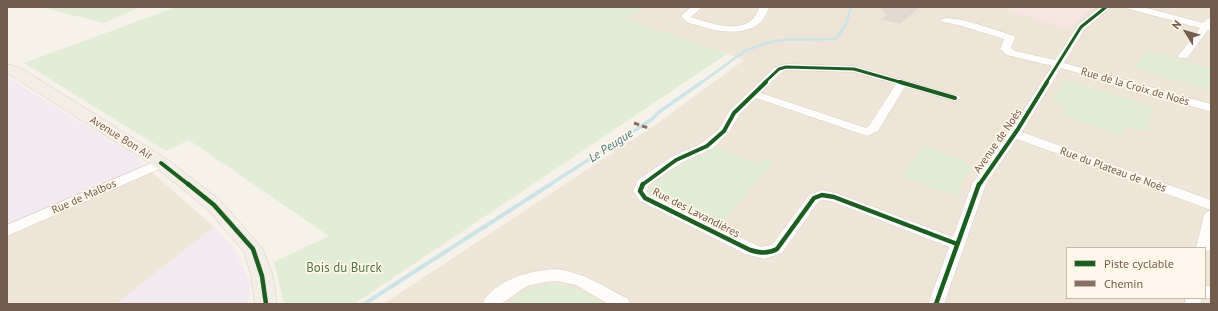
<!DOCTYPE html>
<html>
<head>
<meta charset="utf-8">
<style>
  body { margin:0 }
  #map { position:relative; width:1218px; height:311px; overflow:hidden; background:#f6f2e9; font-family:"PT Sans",sans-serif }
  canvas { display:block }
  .frame { position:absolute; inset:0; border:8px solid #735b4b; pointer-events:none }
  .legend { position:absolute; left:1066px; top:247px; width:140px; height:52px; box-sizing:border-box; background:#fef7ea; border:1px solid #c6b9aa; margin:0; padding:5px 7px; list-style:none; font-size:12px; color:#735b4b }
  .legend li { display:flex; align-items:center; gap:8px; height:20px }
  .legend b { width:20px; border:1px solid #c6b9aa }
  .north { position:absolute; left:1166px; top:12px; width:40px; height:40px; -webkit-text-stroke:3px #fef7ea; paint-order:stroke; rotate:307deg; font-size:11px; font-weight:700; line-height:16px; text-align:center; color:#735b4b }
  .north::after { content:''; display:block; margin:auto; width:14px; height:18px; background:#735b4b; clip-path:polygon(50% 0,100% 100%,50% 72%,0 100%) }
</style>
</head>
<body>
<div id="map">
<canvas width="1218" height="311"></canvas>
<div class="frame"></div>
<ul class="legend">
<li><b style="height:5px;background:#1b5e20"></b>Piste cyclable</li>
<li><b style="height:5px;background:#8d6e63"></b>Chemin</li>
</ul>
<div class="north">N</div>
</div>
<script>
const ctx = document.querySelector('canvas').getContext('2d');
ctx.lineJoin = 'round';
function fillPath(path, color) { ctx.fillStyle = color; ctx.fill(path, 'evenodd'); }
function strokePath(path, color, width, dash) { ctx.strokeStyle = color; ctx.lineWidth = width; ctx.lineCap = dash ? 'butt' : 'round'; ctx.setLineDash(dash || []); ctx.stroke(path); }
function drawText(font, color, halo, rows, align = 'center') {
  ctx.font = font + ' "PT Sans",sans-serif'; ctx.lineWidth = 3.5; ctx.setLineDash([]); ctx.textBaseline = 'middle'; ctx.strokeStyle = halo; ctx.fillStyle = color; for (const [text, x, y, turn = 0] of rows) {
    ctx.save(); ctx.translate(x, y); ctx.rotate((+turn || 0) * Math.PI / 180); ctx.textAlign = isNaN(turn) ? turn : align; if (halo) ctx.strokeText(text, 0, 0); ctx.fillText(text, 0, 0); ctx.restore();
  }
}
fillPath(new Path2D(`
  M645,7H1211V304H383L658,123L744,60L625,19ZM1067,248H1205V298H1067Z
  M145,166L214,227L116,304H7V228Z`), '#efe5d7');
fillPath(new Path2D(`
  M7,77L129,152L145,166L7,228Z
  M214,227L234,249L250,282L248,304H116Z`), '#f3e9f1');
fillPath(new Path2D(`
  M1007,7H1093L1068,28L1004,10Z`), '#f8e4e1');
fillPath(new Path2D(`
  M40,7H140L104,23Z
  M176,7H645L625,19L727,54L354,304H284L274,262L329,236L189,140L166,151L24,63Z
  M1147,50L1211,68V91L1133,67Z
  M1065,80L1153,107L1146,132L1127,126L1122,136L1062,115L1067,106L1052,102Z
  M923,145L974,165L964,179L958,196L903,177Z
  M715,147L759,164L764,158L774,162L718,227L648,192L649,188L680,165L705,154Z
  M547,284C574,285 581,290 603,304H507C517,293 533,288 547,284Z`), '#e1ecd4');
strokePath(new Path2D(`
  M701,83L746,50L778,40L836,39L846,24L851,7`), '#cbe3e6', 2.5);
strokePath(new Path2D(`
  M549,185L651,120L659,112L702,82`), '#cbe3e6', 3.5);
strokePath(new Path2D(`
  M364,304L551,184`), '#cbe3e6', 4);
const building = new Path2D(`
  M881,7H919L900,23L883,19L888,15Z`);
fillPath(building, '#e2dad1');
strokePath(building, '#ded5cc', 1);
const minor = new Path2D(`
  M691,7H702L691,17C712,24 751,38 759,7H769C761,38 723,34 700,26C692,24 686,23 681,16Z
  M1100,7H1111L1085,29L1064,63L1211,104V112L1061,68L1022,132L1211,200V210L1017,139L986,184L944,304H928L949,247L831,201L823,200L819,201L782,253L764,259L745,254L640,201L633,191L638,180L671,157L702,143L719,129L730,110L775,67L786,64L854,66L959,96L961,98L955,101L905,87L878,131L867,136L756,98L739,115L728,134L712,149L681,163L649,185L647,191L650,195L761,247L772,245L809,195L822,190L839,194L953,237L972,184L1012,128L1052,66L1007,55L1000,49L1004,39L958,25L943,22L941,20C949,12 1002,32 1014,36L1015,38L1011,48L1015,51L1055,60L1078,25ZM786,70L853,72L896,84L869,126L866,128L761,93L783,71Z
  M1127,7H1143L1203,23L1207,19L1211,18V31L1208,30L1187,58H1179L1178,56L1200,28L1129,9Z
  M161,159L166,160L168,163L166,166L7,236V225Z
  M1211,210V249L1205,253V248H1196L1204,215L1206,212Z
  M557,269C584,273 604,286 628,299L630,304H608L576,285L557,281L545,282L527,286L501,304H482C495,279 531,270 557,269Z
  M1205,285L1211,287V299L1205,297Z
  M1186,298H1202L1200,304H1184Z`);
const major = new Path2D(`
  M7,64L21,68L167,159L221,201L263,249L273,276L277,304H255L251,276L244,252L207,209L155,167L7,73Z`);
strokePath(minor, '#d4cec6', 1);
strokePath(major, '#d5cdc5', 1);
fillPath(minor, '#fefdfc');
fillPath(major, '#f2eee5');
strokePath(new Path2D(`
  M634,123L648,128`), '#8d6e63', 3, [5.5, 3]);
strokePath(new Path2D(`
  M764,83L779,69L786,67L854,69L903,83
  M1046,83L1081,27L1106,7`), '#1b5e20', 3);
strokePath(new Path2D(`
  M900,82L955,98
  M161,163L189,185
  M642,185L676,160L707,146L724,131L734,113L766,82
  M979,185L1018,129L1047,82`), '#1b5e20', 4);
strokePath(new Path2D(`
  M188,184L214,205L253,249L262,276L266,304
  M643,184L640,191L645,198L750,250C760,253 768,254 777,249L814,198L822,195L834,197L957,244
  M936,304L979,184`), '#1b5e20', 4.5);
drawText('11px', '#735b4b', '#fef7ea', [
  ["Rue de la Croix de Noès",1135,87,16],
  ["Avenue Bon Air",121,138,32],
  ["Avenue de Noès",998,141,-55],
  ["Rue du Plateau de Noès",1113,170,20],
  ["Rue de Malbos",84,197,-24],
  ["Rue des Lavandières",696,213,27]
]);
drawText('italic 12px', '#467885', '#fef7ea', [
  ["Le Peugue",611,146,-33]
]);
drawText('13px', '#507843', '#fef7ea', [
  ["Bois du Burck",344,268]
]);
</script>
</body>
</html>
